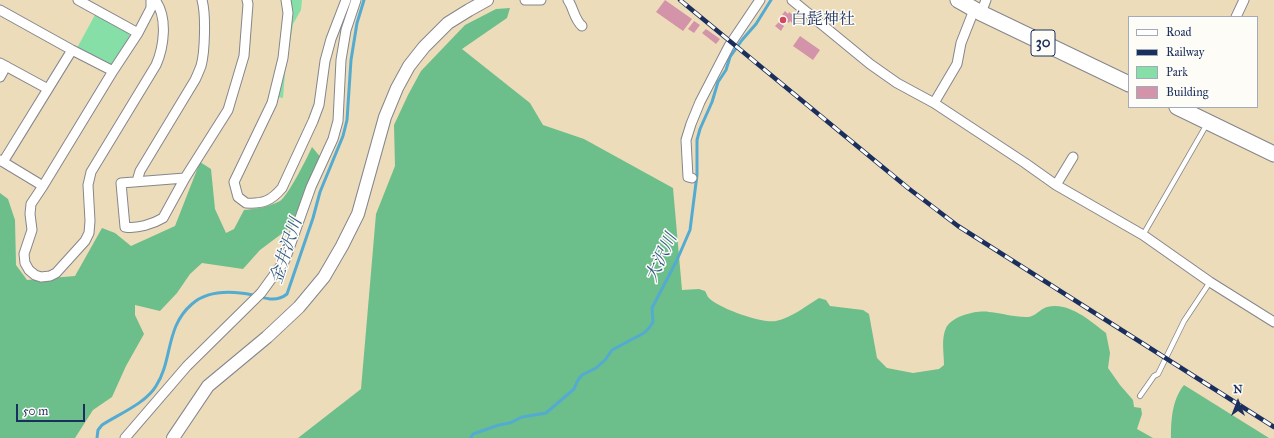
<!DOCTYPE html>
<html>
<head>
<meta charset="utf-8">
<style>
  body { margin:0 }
  #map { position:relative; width:1274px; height:438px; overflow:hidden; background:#eddcba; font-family:"IM FELL Great Primer",serif }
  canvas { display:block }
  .legend { position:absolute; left:1128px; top:16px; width:130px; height:92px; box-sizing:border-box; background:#fdfcf7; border:1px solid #a3aaba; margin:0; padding:5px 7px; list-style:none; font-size:12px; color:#1b2f5e }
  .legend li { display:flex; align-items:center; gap:8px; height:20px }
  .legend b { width:20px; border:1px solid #a3aaba }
  .north { position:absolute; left:1218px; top:382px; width:40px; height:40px; -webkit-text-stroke:3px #fdfcf7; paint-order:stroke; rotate:0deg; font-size:11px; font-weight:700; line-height:16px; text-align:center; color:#1b2f5e }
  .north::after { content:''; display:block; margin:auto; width:14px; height:18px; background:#1b2f5e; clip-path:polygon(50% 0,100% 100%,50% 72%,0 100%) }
  .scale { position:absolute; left:16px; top:404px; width:69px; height:18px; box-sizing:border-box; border:2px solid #1b2f5e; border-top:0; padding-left:5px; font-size:12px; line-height:14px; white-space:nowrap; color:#1b2f5e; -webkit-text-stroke:3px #fdfcf7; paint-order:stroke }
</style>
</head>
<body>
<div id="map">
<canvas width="1274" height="438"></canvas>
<ul class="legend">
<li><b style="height:5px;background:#fff"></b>Road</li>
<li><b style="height:5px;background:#1b2f5e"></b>Railway</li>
<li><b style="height:11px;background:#85dfa6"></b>Park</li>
<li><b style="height:11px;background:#d393a8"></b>Building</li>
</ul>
<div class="north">N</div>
<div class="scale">50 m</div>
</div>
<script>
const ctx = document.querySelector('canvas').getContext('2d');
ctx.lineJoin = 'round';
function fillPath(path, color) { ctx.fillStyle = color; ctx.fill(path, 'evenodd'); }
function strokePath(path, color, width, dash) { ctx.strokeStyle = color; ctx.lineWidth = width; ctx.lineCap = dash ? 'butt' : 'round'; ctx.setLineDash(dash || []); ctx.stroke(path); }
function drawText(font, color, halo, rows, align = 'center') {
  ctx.font = font + ' "IM FELL Great Primer","Noto Serif JP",serif'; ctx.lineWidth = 3; ctx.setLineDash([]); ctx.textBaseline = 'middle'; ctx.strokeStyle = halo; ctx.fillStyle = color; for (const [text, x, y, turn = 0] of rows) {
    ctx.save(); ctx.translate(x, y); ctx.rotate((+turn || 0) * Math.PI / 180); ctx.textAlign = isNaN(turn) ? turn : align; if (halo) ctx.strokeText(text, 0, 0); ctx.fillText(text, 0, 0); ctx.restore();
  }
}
fillPath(new Path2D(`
  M291,0H302L301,10L293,24L285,73L283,98L277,97L289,33Z
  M96,13L129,31L130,37L113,65H107L77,48Z`), '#85dfa6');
fillPath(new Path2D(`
  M510,8L507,18L462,49L530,103L543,125L584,139L673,188L682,290L699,289L705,291C706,293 707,295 708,297C717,308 763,324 776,321C791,318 806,306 819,298L826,300L830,306L863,310L869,314L877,358L887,368L913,373L939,369L944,365C944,353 941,339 946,328C952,316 977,310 989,312C1002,313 1013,317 1026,317C1034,318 1040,309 1047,307C1068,301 1091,321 1106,333L1110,353L1108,368L1120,385L1133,400L1134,407L1141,408L1142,414L1137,429L1153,438H298L361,389L376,214L395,166L394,125L408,95L421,71L465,25L496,9Z
  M312,147L323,160L307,203L288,229L260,250L243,269L202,263L190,274L177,293L160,311L135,305V315L144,334L126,366L112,397L93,410L75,438H0V193L8,199L15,220L16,265L27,280L75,276L102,228L115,233L131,246L175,226L200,162L211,169L215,209L226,233L234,229L244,210C256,209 269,207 280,201C288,196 307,158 312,147Z
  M1184,385L1269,438H1171C1171,420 1172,400 1184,385Z`), '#6cbe8b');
strokePath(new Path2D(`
  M97,438L98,430L102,425C119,414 146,403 156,386C173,360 165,327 192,304C208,290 233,291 253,295C265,298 276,303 287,294L313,218L320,192L343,136L347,120L351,60L357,23L364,0
  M471,438L473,434L499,425L510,423L522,417L546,413L574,389L578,380L582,375L596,368L605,360L612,350L644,333L649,328L653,322L652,308L677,260L690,230L697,175V140L700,129L712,102L718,82L726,70L730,57L742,40L756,24L771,0`), '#54abd1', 3);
fillPath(new Path2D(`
  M665,0L692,19L683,31L656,12Z
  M785,11L788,14L789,12L794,16L793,18L795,19L792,23L790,21L789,23L783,19L785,17L782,15Z
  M694,21L700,25L694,33L688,29Z
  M779,22L784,26L781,31L775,26Z
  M706,29L720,39L716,44L702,33Z
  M800,36L820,50L813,60L793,46Z`), '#d393a8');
const service = new Path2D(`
  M1143,235L1207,124
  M1140,396L1154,376L1158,374L1184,321L1210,282`);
const minor = new Path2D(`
  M78,0L138,33
  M151,0V8L138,33L113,71L43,186L31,204L30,214L32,230L24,254L25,263L29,270L35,275L41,277L50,276L56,273L85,241L89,233L90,221L88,185L91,172L156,65C164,47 168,17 155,0
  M286,0L288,13L283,58L272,103L234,182L238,197L246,203C263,204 271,201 282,188L313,121L319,105L325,61L331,39L346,0
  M525,0H541
  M568,0C574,9 574,19 582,26
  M792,0L870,64L897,83L934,103L1025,163L1056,185L1143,235L1210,282L1274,322
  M0,10L72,50L113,71
  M981,13L986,0
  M1236,17L1244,0
  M0,63L48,89
  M0,77L6,66
  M934,103L957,64L961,43L974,10
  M0,160L43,186
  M3,162L72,50
  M185,178L121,183L125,227C137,229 153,224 163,218L185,178L228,110L244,56L248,4L247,0
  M692,178L688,177L686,140L691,124L700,102L729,46L760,0
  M137,181L140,171L195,80C197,76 199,71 201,66C205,52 206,14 202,0
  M1056,185L1073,157
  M125,438L187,366L261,293L285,260L311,187L333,139L338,121L341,60L346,30L356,0`);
const tertiary = new Path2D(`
  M173,438L208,386L267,337L299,307L324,277L342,246L358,214L385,117L397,88L409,66L424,47L448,23L469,10L487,0`);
const primary = new Path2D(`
  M958,0L981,13L1129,84
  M1177,107L1274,154`);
strokePath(service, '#84868c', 6);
strokePath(minor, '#84868c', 11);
strokePath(tertiary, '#84868c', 14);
strokePath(primary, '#84868c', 17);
strokePath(service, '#fff', 4.5);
strokePath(minor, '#fff', 9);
strokePath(tertiary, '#fff', 12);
strokePath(primary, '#fff', 15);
const rail = new Path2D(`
  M680,0L908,188L958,226L1274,427`);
strokePath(rail, '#1b2f5e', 4.5);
strokePath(rail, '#fdfcf7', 3, [9]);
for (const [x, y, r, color] of [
  [783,20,4,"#d1495b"]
]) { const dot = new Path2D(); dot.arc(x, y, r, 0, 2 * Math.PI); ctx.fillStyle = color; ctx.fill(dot); strokePath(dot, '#fdfcf7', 1.5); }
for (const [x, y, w] of [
  [1043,43,24]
]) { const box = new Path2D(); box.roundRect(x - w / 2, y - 13, w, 26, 3); ctx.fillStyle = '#fdfcf7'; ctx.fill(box); strokePath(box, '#1b2f5e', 1); }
drawText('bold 15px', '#1b2f5e', null, [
  ["30",1043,43]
]);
drawText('16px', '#1b2f5e', '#fdfcf7', [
  ["白髭神社",791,20]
], 'left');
drawText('italic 17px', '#2f5a86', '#fdfcf7', [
  ["金井沢川",287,251,-72],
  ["大沢川",662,258,-65]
]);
</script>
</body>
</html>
